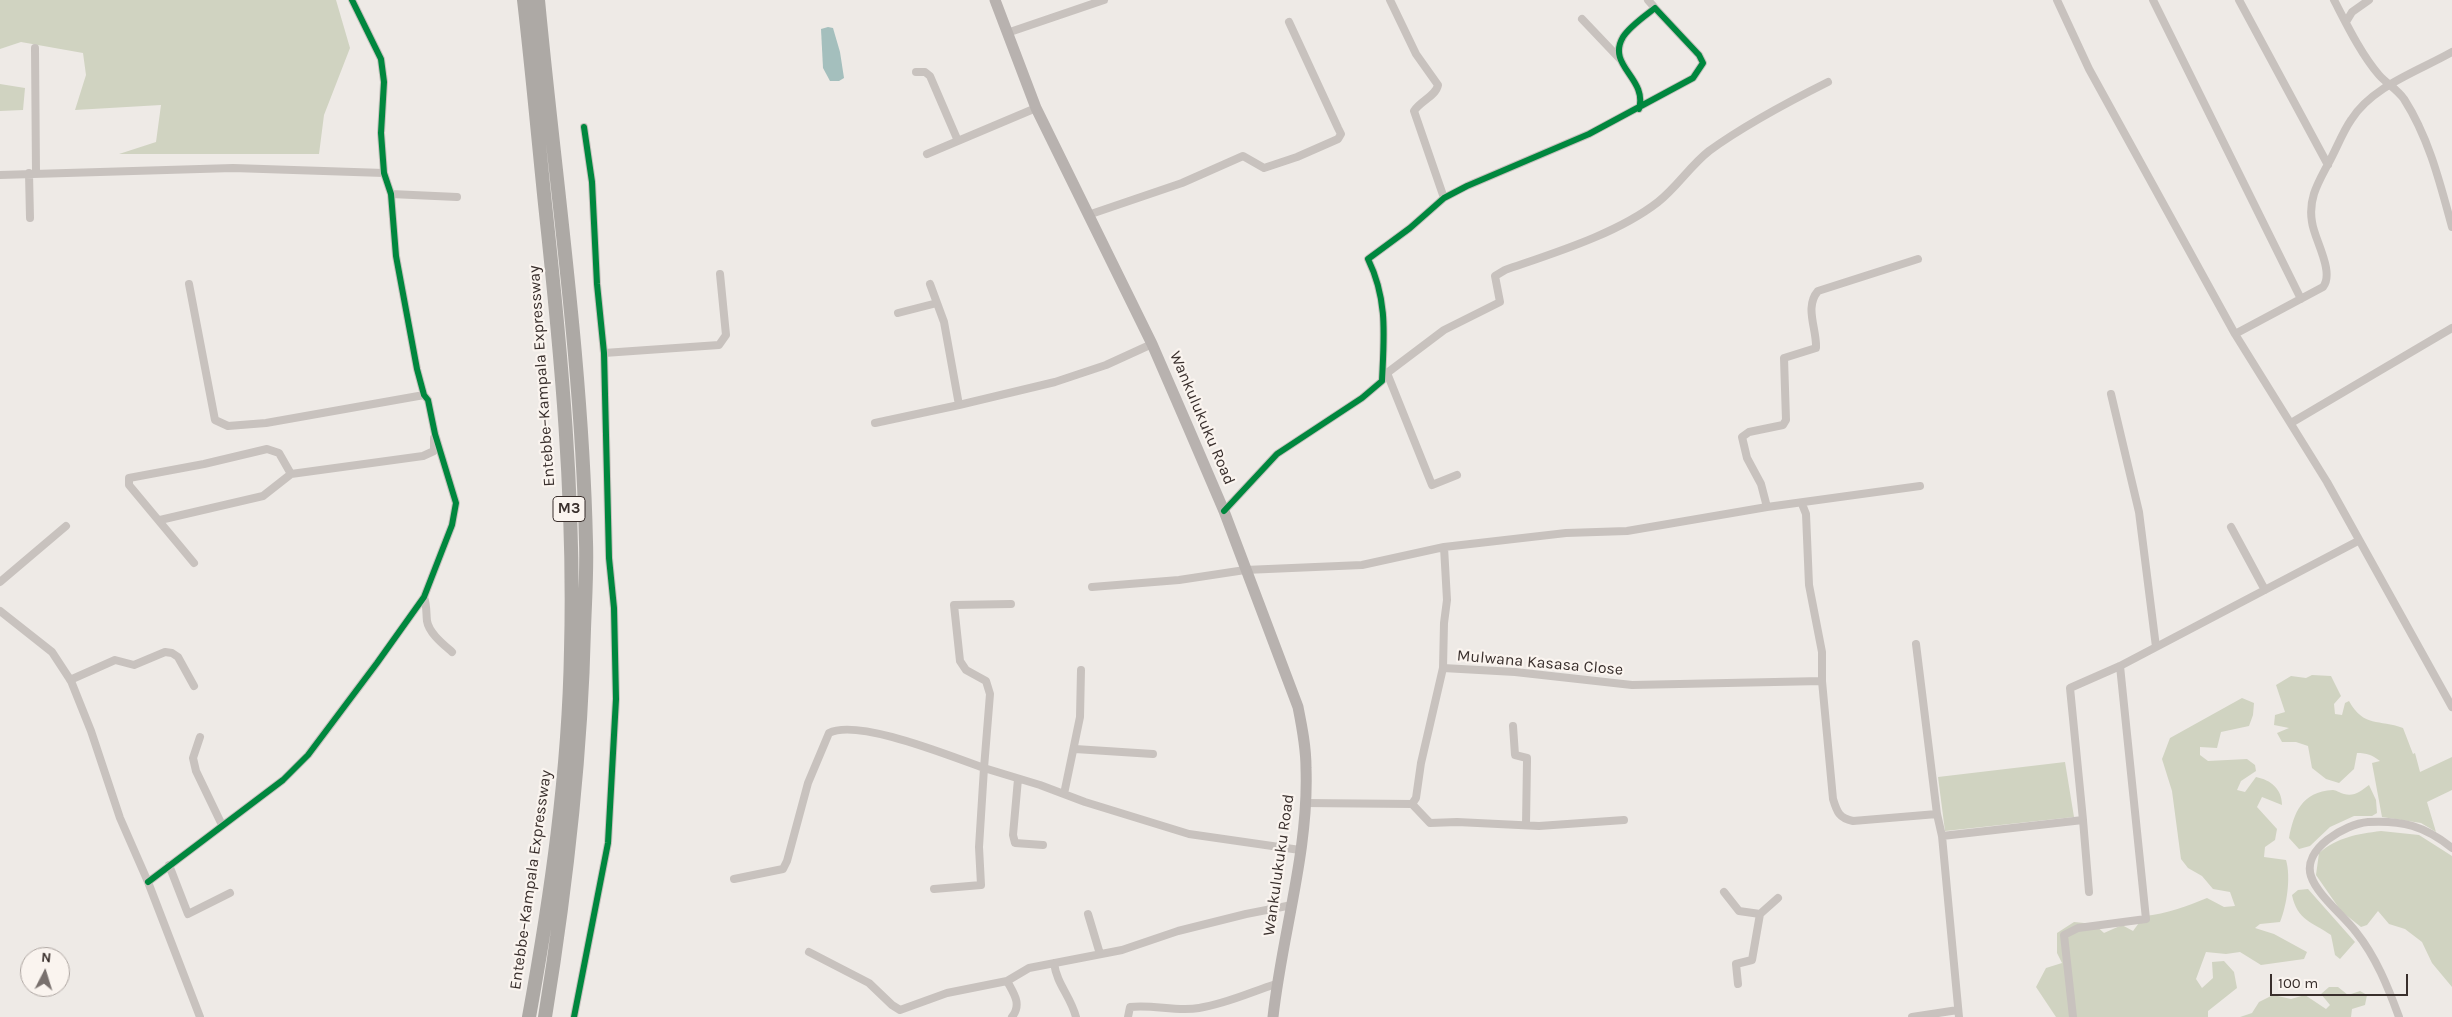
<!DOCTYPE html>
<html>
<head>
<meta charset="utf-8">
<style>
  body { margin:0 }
  #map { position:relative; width:2452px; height:1017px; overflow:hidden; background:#eeeae6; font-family:Karla,sans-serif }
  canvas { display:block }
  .north { position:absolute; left:20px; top:947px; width:50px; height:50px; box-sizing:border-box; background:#faf4ef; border:1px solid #ada5a1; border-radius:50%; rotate:5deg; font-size:14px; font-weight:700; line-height:20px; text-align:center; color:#392f2c }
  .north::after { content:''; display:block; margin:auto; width:18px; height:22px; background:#78706d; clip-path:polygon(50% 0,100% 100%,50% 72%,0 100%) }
  .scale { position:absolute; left:2270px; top:974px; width:138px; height:22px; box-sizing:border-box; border:2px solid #392f2c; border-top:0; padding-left:6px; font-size:15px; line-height:18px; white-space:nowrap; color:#392f2c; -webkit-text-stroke:4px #faf4ef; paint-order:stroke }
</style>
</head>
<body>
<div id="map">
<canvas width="2452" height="1017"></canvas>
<div class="north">N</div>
<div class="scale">100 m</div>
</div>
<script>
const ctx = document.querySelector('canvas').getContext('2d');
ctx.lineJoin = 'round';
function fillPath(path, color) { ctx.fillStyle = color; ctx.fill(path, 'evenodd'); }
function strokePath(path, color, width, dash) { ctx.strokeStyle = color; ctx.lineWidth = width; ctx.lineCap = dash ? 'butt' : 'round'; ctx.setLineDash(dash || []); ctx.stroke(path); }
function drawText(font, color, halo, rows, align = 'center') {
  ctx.font = font + ' Karla,sans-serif'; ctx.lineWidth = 4.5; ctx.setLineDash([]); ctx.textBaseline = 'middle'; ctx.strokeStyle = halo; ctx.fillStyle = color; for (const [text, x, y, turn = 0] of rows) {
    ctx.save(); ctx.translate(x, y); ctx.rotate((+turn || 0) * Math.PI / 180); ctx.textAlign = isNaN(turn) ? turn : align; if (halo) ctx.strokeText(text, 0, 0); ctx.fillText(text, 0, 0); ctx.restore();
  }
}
fillPath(new Path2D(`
  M0,0H336L350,48L324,115L319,154H119L156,142L161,105L75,110L86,75L83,53L21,42L0,49Z
  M0,84L25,88L23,110L0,111Z
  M2312,675L2331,676L2341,696L2334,704L2335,714L2342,715L2345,703L2349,701C2364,728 2379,719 2403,728L2413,754L2415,753L2420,772L2452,757V790L2427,802L2436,832L2421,823L2382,817L2372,763L2380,761C2372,755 2367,753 2357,753L2354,769L2339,783L2326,779L2312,768L2308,746L2296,742H2282L2277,733L2289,728L2274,725L2275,715L2285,712L2276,685L2291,676L2306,678Z
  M2242,698L2254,703L2253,715L2249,726L2221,732L2217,748L2200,747V755L2208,761L2247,759L2255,765L2256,771L2241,781L2237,790L2245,792L2256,777C2271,780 2282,789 2282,805L2262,797L2257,807L2277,829L2275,840L2265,847L2264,857L2286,860C2291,877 2287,905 2280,922L2260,924L2255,928L2274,934L2307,952L2304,959L2261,965L2240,952L2226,954L2206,952L2196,979L2202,988L2213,978L2212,962L2224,961L2234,972L2237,988L2208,1011V1017H2056L2036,987L2046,968L2062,963L2057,953V933L2074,922L2094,924L2104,933L2122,925L2133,931L2144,916C2167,914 2187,906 2207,898L2224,907L2235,906L2230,892L2213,889L2202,876L2188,868L2181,859L2172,791L2162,759L2170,738Z
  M2065,762L2074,817L1945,831L1938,777Z
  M2369,785L2376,800L2377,813L2372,816H2354L2330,827L2310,846L2299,849L2289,838C2294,813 2301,792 2333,790C2336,790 2340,793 2344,794C2354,797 2361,791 2369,785Z
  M2381,831L2419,835L2452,856V987L2432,963L2422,942L2405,929L2389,924L2378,911L2367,925L2361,927L2341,911L2316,875L2319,853C2338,837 2357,834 2381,831Z
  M2308,889L2355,942L2340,959L2335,955L2331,935C2312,922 2297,920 2292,895L2298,890Z
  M2329,987H2338L2348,995L2360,991L2367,995L2365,1005L2352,1009L2351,1017H2240L2252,1013L2259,1002L2273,995L2291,999L2305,995L2326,1009L2330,1005L2321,994Z`), '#d0d3c1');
fillPath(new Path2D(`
  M828,27L833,28L840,52L844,78L839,81H830L823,68L821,29Z`), '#a4bfbd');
strokePath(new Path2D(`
  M1390,0L1416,54L1438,85C1436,96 1420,101 1414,111L1444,198
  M1648,0L1655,8
  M2057,0L2089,69L2235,334L2327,482L2452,707
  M2153,0L2301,299
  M2239,0L2328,165
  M2334,0C2347,25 2361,54 2379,75C2387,84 2397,89 2404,99C2429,138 2440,183 2452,227
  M1582,19L1620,59
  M2346,22L2352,12L2369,0
  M1007,33L1104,0
  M35,48L36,173
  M916,72H925L930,76L958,141
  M927,154L1036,108
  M29,173L30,218
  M0,175L233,168L384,173
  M391,194L457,197
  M1088,215L1182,183L1243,156L1264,168L1297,157L1338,139L1341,134L1338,128L1289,22
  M189,284L215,420L228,426L266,423L424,395
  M930,284L944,322L959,405
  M898,313L937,303
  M2235,334L2323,287C2335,272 2314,239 2312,222C2308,199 2318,183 2328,164C2336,150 2342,133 2351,120C2372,86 2419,71 2452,52
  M604,353L719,345L726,335L720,274
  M1387,373L1432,485L1457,475
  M1383,379L1387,373L1444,330L1500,302L1495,276L1505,270C1554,253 1617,234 1658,202C1677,187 1690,166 1709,151C1746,124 1788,102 1828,82
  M2111,394L2139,512L2156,647
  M875,423L959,405L1055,382L1106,365L1152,344
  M2291,423L2452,328
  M1802,504L1806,514L1809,585L1822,652V681L1833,799C1837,812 1839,818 1853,821L1937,814
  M1767,507L1761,484L1747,458L1742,437L1749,432L1783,425L1786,420L1784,358L1816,348C1817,329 1804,307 1818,291L1918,259
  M1224,511L1277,454L1362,398L1382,381C1384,336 1388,300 1368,259L1410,228L1444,198L1467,186L1589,134L1693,78L1703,63L1699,55L1655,8C1645,16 1630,26 1623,37C1606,66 1648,78 1639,109
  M160,520L263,496L291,474
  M2231,527L2265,590
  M194,563L129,485V478L204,464L267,449L279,453L291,474L423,456L434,451V438
  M0,582L66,526
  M1092,587L1179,580L1245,570L1362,565L1444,547L1566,533L1627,531L1767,507L1920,486
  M424,597C427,606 426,612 427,621C429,633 443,644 452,652
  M1011,604L954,605L960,661L966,670L986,681L990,694L984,768L1040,785L1085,802L1189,834L1300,850
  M0,611L52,652L71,681L91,731L120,818L148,882L200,1017
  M1916,644L1937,814L1942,836L1959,1017
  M1443,668L1444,623L1447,600L1444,547
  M70,680L115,660L134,665L165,652L172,653L178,657L194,686
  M1513,726L1515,755L1527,758V761L1526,825
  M200,737L193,758L196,771L222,825
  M1075,749L1153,754
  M1018,779L1013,835L1015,843L1043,845
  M1064,794L1080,717L1081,670
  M1305,803L1412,804
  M1412,804L1416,798L1421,763L1443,668L1515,672L1632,685L1822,681
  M1412,804L1430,823L1457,822L1539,826L1624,820
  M2083,820L2089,892
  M1942,836L2083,820L2070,688L2120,666L2358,541
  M169,865L188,914L230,893
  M734,879L783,869L787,861L808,783L829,733C858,718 952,757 984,768L979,847L981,885L934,889
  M148,882L283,780L308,755L377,663L424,597L452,525L456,503L435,434L428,400L424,395L417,369L396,256L391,194L384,173L381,133L384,82L381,59L352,0
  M1724,892L1739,911L1760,914
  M1088,914L1100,954
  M809,952L869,983L892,1005L900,1010L947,993L1007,981L1029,968L1122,950L1178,931L1246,914L1292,905
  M1054,963C1057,985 1070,995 1076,1017
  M1007,981C1014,994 1022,1004 1012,1017
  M1738,984L1736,964L1752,960L1760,914L1778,898
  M574,1017L608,843L616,699L614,608L609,558L604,353L597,284L592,182L584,127
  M1128,1017L1130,1007C1153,1004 1176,1012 1199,1008C1226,1004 1251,992 1276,984
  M1912,1017L1958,1010
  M2073,1017L2064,935L2078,928L2146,919L2120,666
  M2399,1017C2388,987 2376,957 2356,932C2344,916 2317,895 2311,876C2302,849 2345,824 2368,822C2402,820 2425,826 2452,848`), '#c8c2be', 8);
strokePath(new Path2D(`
  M995,0L1036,108L1152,344L1188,427L1224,511L1298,707C1302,727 1306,747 1306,768C1309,852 1282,934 1273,1017`), '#b8b2af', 11);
strokePath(new Path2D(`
  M524,0C532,68 538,136 545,204C561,352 575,501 571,650C569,773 551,896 529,1017
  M538,0C555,180 582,361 586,542C587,571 585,600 584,629C581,760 566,888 545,1017`), '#ada9a5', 14);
strokePath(new Path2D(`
  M1224,511L1277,454L1362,398L1382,381C1384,336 1388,300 1368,259L1410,228L1444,198L1467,186L1589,134L1693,78L1703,63L1699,55L1655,8C1645,16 1630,26 1623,37C1606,66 1648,78 1639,109
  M148,882L283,780L308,755L377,663L424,597L452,525L456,503L435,434L428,400L424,395L417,369L396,256L391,194L384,173L381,133L384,82L381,59L352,0
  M574,1017L608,843L616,699L614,608L609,558L604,353L597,284L592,182L584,127`), '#00873e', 6);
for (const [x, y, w] of [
  [569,509,32]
]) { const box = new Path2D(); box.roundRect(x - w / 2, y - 12.5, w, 25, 4); ctx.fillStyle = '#faf4ef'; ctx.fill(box); strokePath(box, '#392f2c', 1); }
drawText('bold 15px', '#392f2c', null, [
  ["M3",569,509]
]);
drawText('16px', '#392f2c', '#faf4ef', [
  ["Entebbe–Kampala Expressway",542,376,-94],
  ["Wankulukuku Road",1202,418,67],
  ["Mulwana Kasasa Close",1540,663,5],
  ["Wankulukuku Road",1279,865,-82],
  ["Entebbe–Kampala Expressway",531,880,-82]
]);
</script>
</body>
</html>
